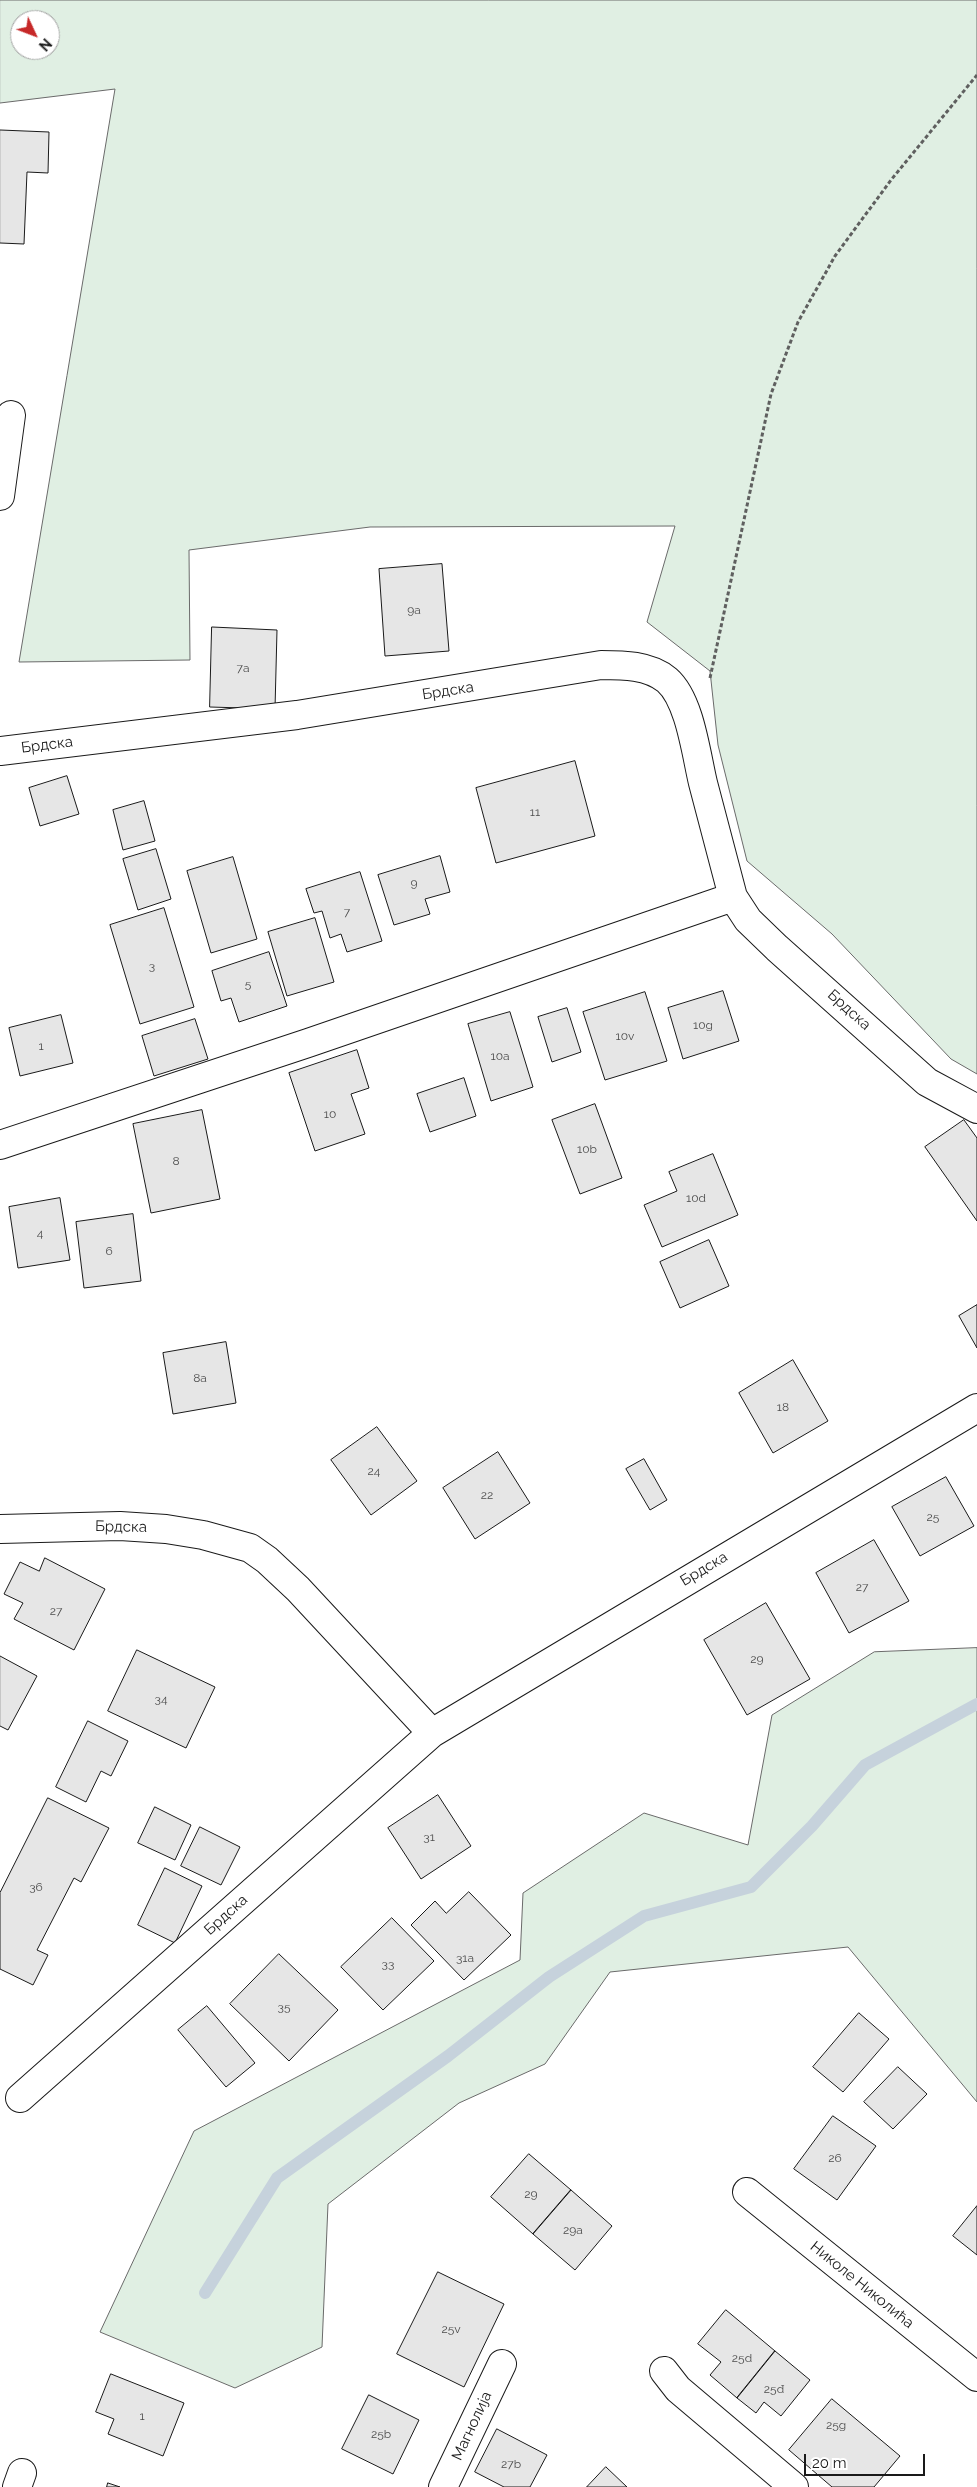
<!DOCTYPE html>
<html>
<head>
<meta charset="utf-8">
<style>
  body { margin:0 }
  #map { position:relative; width:977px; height:2487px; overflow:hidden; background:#fff; font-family:Raleway,sans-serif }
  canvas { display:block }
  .north { position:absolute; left:10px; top:10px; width:50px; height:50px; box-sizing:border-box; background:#fff; border:1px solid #a3a3a3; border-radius:50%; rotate:133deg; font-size:14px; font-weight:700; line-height:20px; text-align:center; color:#1a1a1a }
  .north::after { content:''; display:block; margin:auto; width:18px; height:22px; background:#c62828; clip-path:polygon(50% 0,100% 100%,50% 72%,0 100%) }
  .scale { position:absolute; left:804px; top:2454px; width:121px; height:22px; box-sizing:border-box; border:2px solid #1a1a1a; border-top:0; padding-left:6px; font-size:15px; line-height:18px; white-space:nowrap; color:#1a1a1a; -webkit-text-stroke:4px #fff; paint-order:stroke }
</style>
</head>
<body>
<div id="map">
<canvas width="977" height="2487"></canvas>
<div class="north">N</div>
<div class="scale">20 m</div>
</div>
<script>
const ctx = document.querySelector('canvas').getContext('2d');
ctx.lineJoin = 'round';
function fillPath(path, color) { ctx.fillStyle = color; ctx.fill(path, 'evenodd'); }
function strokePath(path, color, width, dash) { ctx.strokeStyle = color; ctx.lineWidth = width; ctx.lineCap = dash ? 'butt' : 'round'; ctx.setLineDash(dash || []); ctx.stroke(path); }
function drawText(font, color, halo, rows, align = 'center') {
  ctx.font = font + ' Raleway,sans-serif'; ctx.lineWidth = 4; ctx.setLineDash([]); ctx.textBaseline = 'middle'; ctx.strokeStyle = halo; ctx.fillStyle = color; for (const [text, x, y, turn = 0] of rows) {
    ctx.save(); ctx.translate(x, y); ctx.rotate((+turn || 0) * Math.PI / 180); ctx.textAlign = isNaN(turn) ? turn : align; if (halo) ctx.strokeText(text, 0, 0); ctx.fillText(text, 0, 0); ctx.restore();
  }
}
const green = new Path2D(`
  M0,0H977V1074L951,1059L832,934L747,861L718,745L710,671L647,622L675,526L370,527L189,550L190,660L19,662L115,89L0,103ZM20,20H50V50H20Z
  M977,1648V2102L848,1947L610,1972L545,2064L459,2103L328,2204L322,2347L235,2388L100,2332L194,2131L520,1960L523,1893L644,1813L748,1845L772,1715L874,1652Z`);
fillPath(green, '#e0efe3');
strokePath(green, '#6a6a6a', 1);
strokePath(new Path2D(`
  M205,2293L277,2178L448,2056L549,1977L644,1916L751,1887L812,1826L865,1765L977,1704`), '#c6d2dc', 12);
const building = new Path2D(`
  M0,130L49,132L48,173L27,172L24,244L0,243Z
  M442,564L449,651L385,656L379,569Z
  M212,627L277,630L275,709L210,707Z
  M575,761L595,836L496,863L476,788Z
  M67,776L79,814L40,826L29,788Z
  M144,801L155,841L123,850L113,810Z
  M156,849L171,899L138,910L123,859Z
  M440,856L450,892L425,899L430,914L394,925L378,875Z
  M233,857L257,939L211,953L187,871Z
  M360,872L382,941L347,952L341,934L330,938L322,911L314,913L306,889Z
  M164,908L194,1007L140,1024L110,925Z
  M315,918L334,982L287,996L268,932Z
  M269,952L287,1006L239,1022L231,998L221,1001L212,971Z
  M723,991L739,1041L683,1059L668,1008Z
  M645,992L667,1061L605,1080L583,1012Z
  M567,1008L581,1052L552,1062L538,1017Z
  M510,1012L533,1087L491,1101L468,1024Z
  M61,1015L73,1063L20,1076L9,1028Z
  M195,1019L208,1059L154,1076L142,1036Z
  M357,1050L369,1088L351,1094L365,1134L315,1151L289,1073Z
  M464,1078L476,1116L430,1132L417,1094Z
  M595,1104L622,1178L580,1194L552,1120Z
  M202,1110L220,1199L151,1213L133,1124Z
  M964,1120L977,1138V1221L925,1147Z
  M713,1154L738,1215L662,1247L644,1205L677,1191L669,1172Z
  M60,1198L70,1260L18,1268L9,1207Z
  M133,1214L141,1281L84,1288L76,1222Z
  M709,1240L729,1286L680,1308L660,1262Z
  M977,1305V1348L959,1316Z
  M226,1342L236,1403L173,1414L163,1353Z
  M793,1360L828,1421L773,1453L739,1393Z
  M377,1427L417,1481L371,1515L331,1460Z
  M498,1452L530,1503L475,1539L443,1488Z
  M644,1459L667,1500L650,1510L626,1469Z
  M946,1477L974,1526L920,1556L892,1507Z
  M874,1540L909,1601L849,1633L816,1573Z
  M45,1558L105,1589L74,1650L14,1619L23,1603L4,1594L20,1562L39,1571Z
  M766,1603L810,1679L747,1715L704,1640Z
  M137,1650L215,1687L186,1748L108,1711Z
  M0,1656L37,1676L8,1730L0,1726Z
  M88,1721L128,1741L111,1776L101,1771L86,1802L56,1787Z
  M438,1795L471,1846L421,1879L388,1828Z
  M48,1798L109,1828L81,1882L74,1878L37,1950L48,1955L33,1985L0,1969V1893Z
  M155,1807L191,1825L175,1860L138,1843Z
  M200,1827L240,1847L221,1885L181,1866Z
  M165,1868L202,1886L175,1943L138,1925Z
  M469,1892L511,1935L464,1980L411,1925L435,1901L446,1913Z
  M392,1918L434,1961L383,2010L341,1967Z
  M279,1954L338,2010L289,2061L230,2004Z
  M207,2006L255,2063L226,2087L178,2030Z
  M859,2013L889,2039L843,2092L813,2067Z
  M898,2067L927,2094L893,2129L864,2102Z
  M833,2116L876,2146L837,2200L794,2169Z
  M529,2154L571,2190L533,2234L491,2197Z
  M571,2190L612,2226L575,2270L533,2234Z
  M977,2206V2255L953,2236Z
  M438,2272L504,2304L464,2387L397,2354Z
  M726,2310L775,2351L737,2398L710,2375L721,2362L698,2344Z
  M775,2351L810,2380L781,2416L764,2402L756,2413L737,2398Z
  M111,2374L184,2403L163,2456L108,2434L114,2419L96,2412Z
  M369,2395L419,2420L393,2474L342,2449Z
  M832,2399L900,2456L874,2487H832L789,2450Z
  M497,2429L547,2455L530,2487H504L475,2472Z
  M606,2467L627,2487H587Z
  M108,2483L120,2487H107Z`);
fillPath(building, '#e6e6e6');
strokePath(building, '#1a1a1a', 1);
const minor = new Path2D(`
  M0,496L11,415
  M0,751L297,715L601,665C623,665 649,665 667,680C690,700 696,754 703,783C713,821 723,859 733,897L748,920L777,948L927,1082L977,1109
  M0,1145L308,1043L733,897
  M0,1529L120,1526L166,1529L203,1535L250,1548L267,1560L298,1589L432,1733
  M20,2098L432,1733L977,1408
  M747,2192L977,2377
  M664,2371L678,2389L794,2487
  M17,2487L22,2473
  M443,2487L502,2364`);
strokePath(minor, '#1a1a1a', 30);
strokePath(new Path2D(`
  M710,678L771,394L798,322L835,256L891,180L977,75`), '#5f5f5f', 3, [4, 2.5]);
strokePath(minor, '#fff', 28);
drawText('12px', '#4d4d4d', null, [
  ["9a",414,610],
  ["7a",243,668],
  ["11",535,812],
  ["9",414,883],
  ["7",347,912],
  ["3",152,966],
  ["5",248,984],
  ["10g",703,1025],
  ["10v",625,1036],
  ["1",41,1046],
  ["10a",500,1056],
  ["10",330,1114],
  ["10b",587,1149],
  ["8",176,1161],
  ["10d",696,1198],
  ["4",40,1233],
  ["6",109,1251],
  ["8a",200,1378],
  ["18",783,1407],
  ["24",374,1471],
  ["22",487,1495],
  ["25",933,1517],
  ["27",862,1587],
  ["27",56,1611],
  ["29",757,1659],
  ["34",161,1699],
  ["31",429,1837],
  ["36",36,1887],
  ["31a",465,1958],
  ["33",388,1964],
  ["35",284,2007],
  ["26",835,2158],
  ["29",531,2194],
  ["29a",573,2230],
  ["25v",451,2329],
  ["25d",742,2358],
  ["25đ",774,2389],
  ["1",142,2416],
  ["25g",836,2425],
  ["25b",381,2434],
  ["27b",511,2464]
]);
drawText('15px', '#1a1a1a', '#fff', [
  ["Брдска",448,691,-9],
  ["Брдска",47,745,-7],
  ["Брдска",849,1010,42],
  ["Брдска",121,1527,1],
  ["Брдска",704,1569,-31],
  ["Брдска",226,1915,-42],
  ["Николе Николића",862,2285,39],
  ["Магнолија",472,2426,-65]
]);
</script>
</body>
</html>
